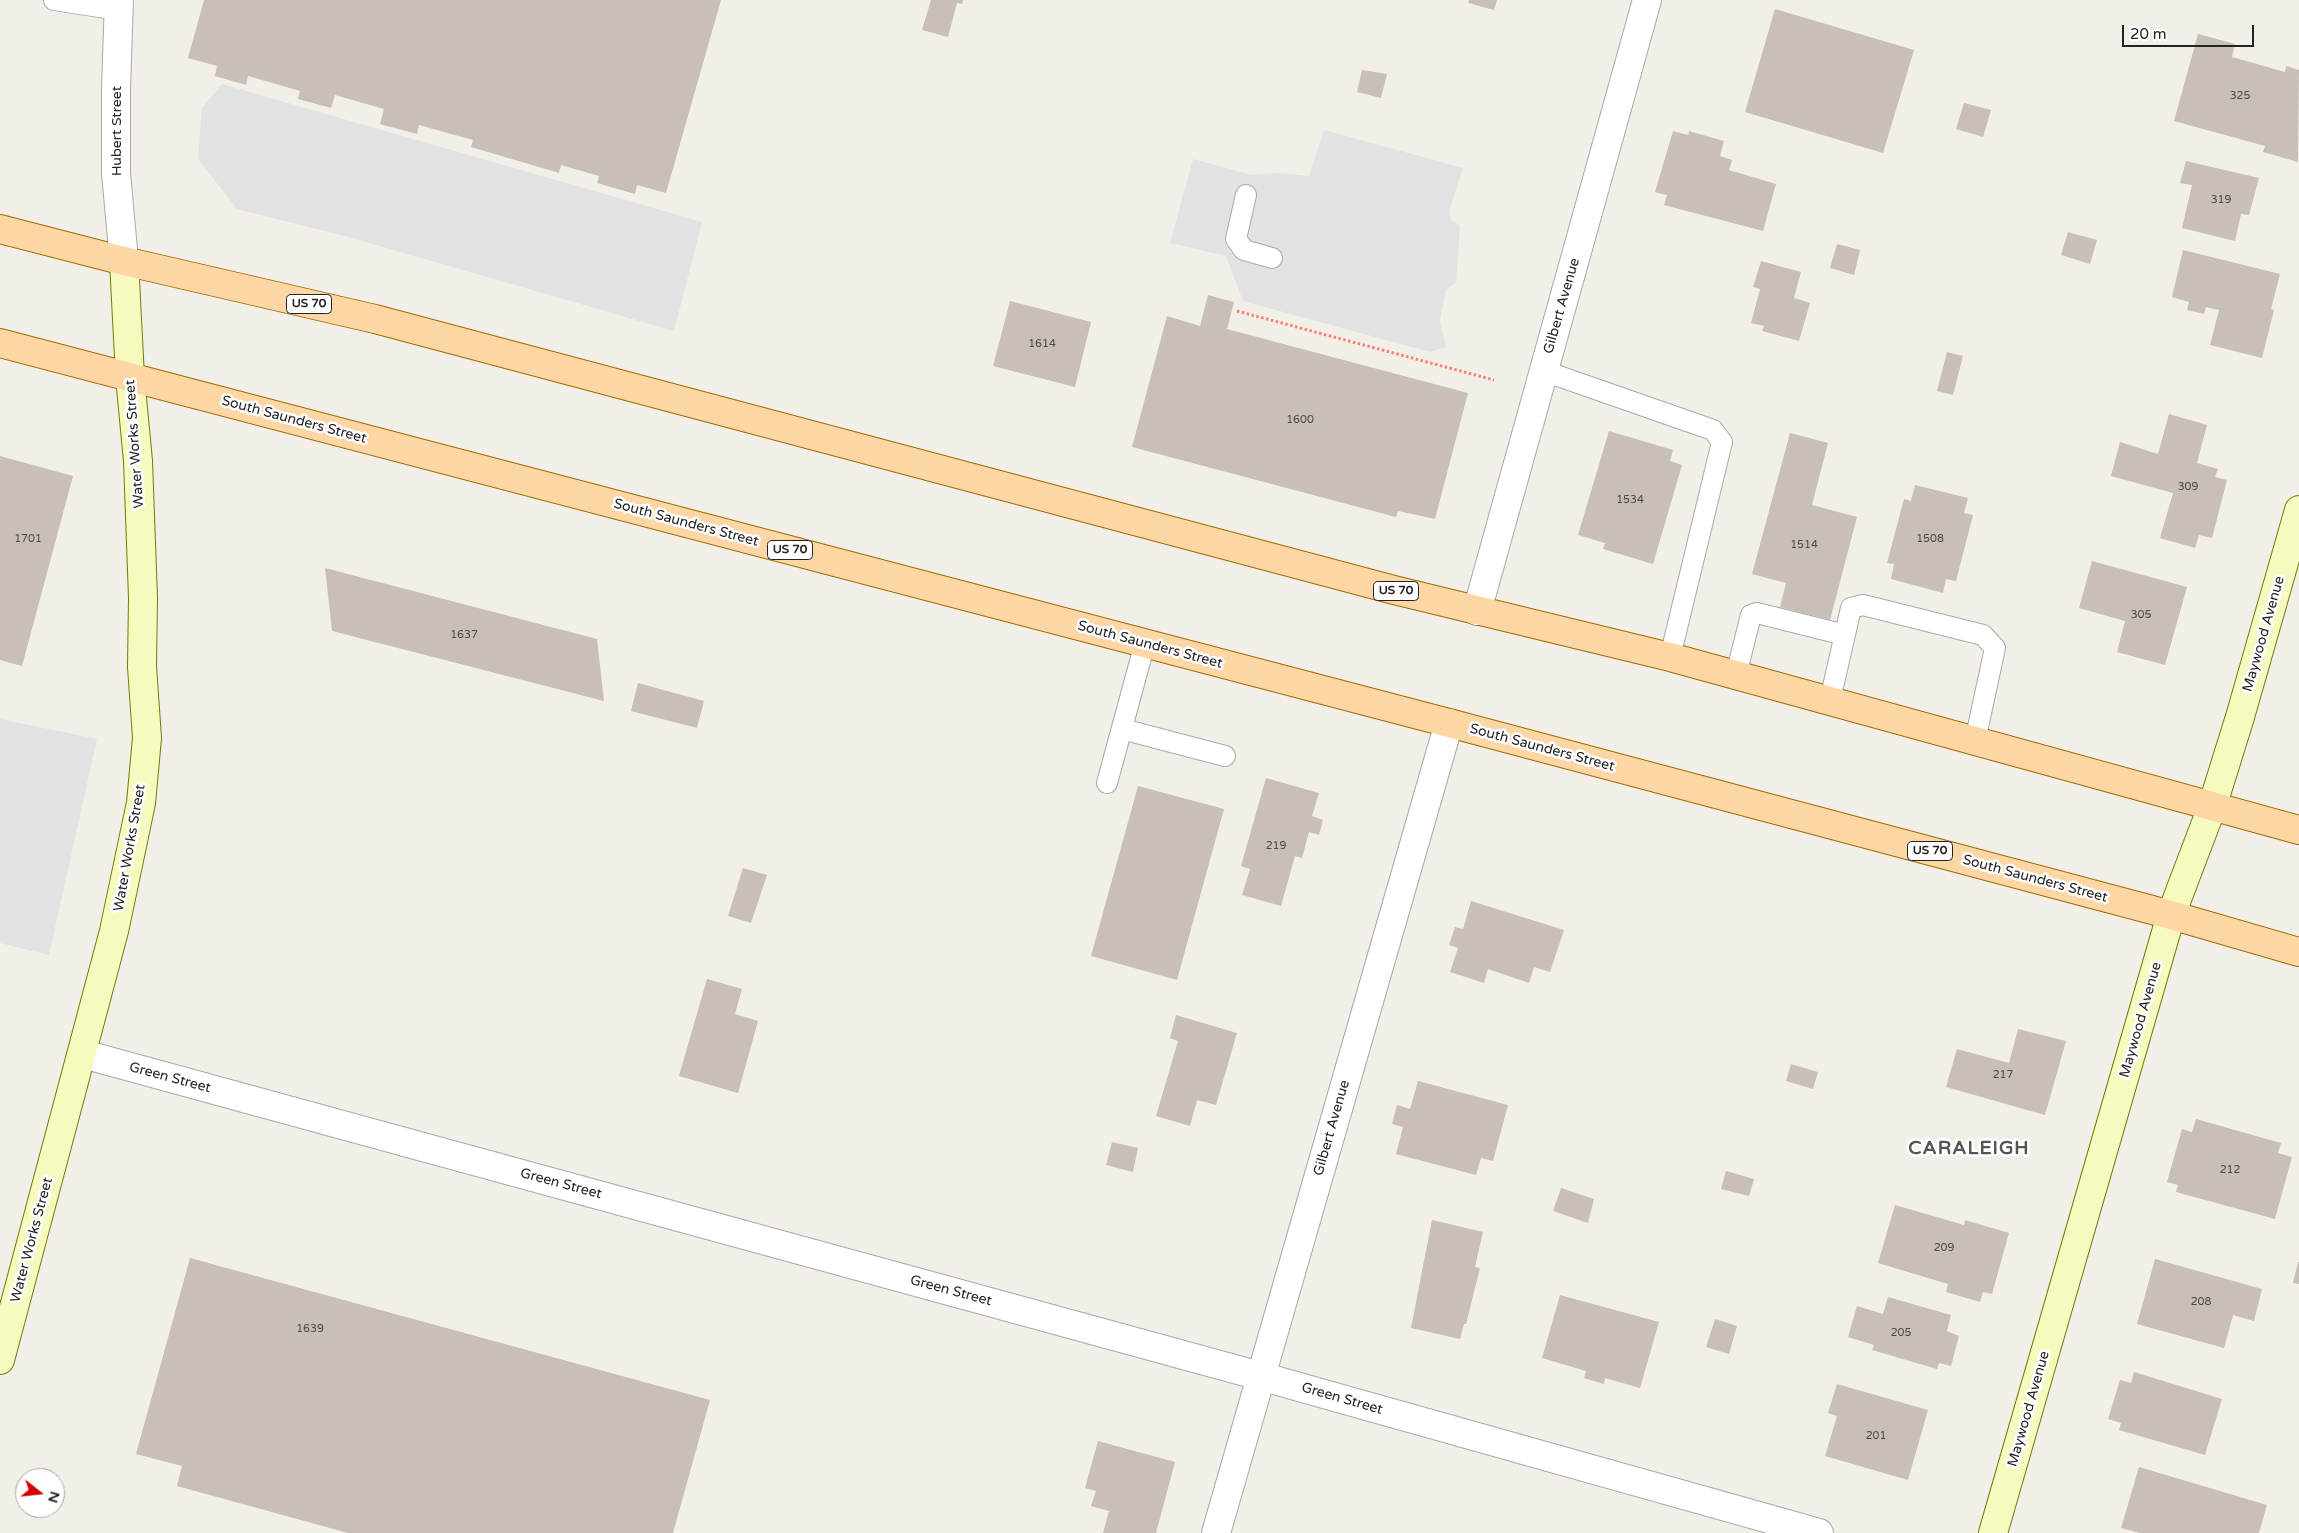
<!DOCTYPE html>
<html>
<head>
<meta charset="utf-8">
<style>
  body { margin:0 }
  #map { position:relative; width:2299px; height:1533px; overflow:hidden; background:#f2efe9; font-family:"Varela Round",sans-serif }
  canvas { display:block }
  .north { position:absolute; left:15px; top:1468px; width:50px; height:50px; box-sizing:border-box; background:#fff; border:1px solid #a7a7a7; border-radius:50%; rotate:106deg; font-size:14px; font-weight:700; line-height:20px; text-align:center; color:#222 }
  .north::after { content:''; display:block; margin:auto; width:18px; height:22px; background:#d40000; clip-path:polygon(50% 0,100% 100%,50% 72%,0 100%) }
  .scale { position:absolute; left:2122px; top:25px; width:132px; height:22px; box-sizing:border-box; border:2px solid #222; border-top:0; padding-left:6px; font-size:15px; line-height:18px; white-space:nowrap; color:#222; -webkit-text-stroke:4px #fff; paint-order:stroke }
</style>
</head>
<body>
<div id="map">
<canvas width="2299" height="1533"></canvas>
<div class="north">N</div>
<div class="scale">20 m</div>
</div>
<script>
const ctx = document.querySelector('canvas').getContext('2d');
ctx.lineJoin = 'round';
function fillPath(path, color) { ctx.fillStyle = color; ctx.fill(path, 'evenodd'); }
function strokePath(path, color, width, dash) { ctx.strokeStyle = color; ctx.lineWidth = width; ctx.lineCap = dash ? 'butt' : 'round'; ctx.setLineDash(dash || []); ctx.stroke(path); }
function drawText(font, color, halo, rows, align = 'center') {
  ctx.font = font + ' "Varela Round",sans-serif'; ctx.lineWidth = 5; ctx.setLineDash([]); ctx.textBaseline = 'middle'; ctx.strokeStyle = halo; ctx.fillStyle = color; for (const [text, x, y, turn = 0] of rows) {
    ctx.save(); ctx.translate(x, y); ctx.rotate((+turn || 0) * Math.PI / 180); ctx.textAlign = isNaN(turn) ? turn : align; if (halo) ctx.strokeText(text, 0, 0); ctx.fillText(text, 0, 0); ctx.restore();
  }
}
fillPath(new Path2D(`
  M222,84L702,222L674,331L345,236L237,209L198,159L202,108Z
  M1324,130L1463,168L1449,211L1451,220L1460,226L1456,282L1446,290L1440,321L1446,347L1430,352L1243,301L1226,256L1170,243L1193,159L1252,175L1278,173L1309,176Z
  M0,719L97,739L49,955L0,943Z`), '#e2e2e2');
fillPath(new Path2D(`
  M204,0H721L666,193L637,185L635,194L597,183L599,176L561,165L559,173L471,147L473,140L419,125L417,134L380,124L384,109L335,95L331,108L298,99L300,91L248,76L246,85L215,76L217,66L188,58Z
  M931,0H963L962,4L957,3L948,37L922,30Z
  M1469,0H1497L1494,10L1468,3Z
  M1775,9L1914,50L1883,153L1745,112Z
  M2198,34L2235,44L2232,57L2285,72L2286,66L2299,70L2298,162L2263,152L2265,146L2174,121Z
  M1362,70L1387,74L1381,98L1357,92Z
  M1964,103L1991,110L1983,137L1956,129Z
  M1673,131L1688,135L1689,131L1724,141L1720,156L1732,160L1729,170L1776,184L1763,231L1664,205L1667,195L1655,192Z
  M2186,161L2259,178L2249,215L2241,214L2235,241L2182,228L2192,185L2180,183Z
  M2068,232L2097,240L2090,264L2061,255Z
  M1837,244L1860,250L1854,275L1830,268Z
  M2183,250L2280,274L2271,309L2274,310L2262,358L2210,345L2219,310L2206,307L2204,314L2187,310L2189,302L2172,297Z
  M1761,261L1801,272L1794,298L1810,303L1799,341L1762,331L1764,326L1751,323L1760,289L1753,287Z
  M1208,295L1234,302L1227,329L1468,393L1435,519L1398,511L1396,517L1132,447L1167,316L1200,326Z
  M1010,301L1091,322L1075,387L993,366Z
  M1947,352L1963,356L1953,395L1937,391Z
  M2169,414L2207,425L2197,463L2218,469L2215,477L2227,480L2212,538L2199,535L2195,548L2160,538L2173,493L2111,476L2120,442L2158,454Z
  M1609,431L1673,450L1670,461L1682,465L1653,564L1603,549L1605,543L1578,535Z
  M1790,433L1828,443L1812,505L1857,517L1830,620L1780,607L1786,583L1752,574Z
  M0,456L73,476L22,666L0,660Z
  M1915,485L1968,498L1964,513L1973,515L1956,581L1946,579L1943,593L1891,579L1894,564L1887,563L1904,499L1911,501Z
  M2092,561L2187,587L2165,665L2117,652L2125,621L2079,608Z
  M325,568L597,639L604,701L332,631Z
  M638,683L704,701L697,728L631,711Z
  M1266,778L1319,793L1312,816L1323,820L1319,835L1309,832L1302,858L1295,856L1281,906L1242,895L1250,869L1241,866Z
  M1138,786L1224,809L1177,980L1091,956Z
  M743,868L767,875L751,923L728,916Z
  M1471,901L1564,930L1550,972L1534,967L1529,983L1488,969L1484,983L1450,972L1458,948L1449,945L1455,927L1463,929Z
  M707,979L742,989L735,1014L758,1021L738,1093L679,1076Z
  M1176,1015L1237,1033L1216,1105L1197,1100L1190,1126L1156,1116L1178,1041L1170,1038Z
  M2018,1029L2066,1041L2045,1115L1946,1087L1957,1049L2009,1063Z
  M1791,1064L1818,1072L1813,1089L1786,1081Z
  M1418,1081L1508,1105L1493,1161L1481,1158L1476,1175L1396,1154L1403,1127L1392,1124L1397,1105L1410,1109Z
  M2196,1119L2281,1143L2278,1153L2292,1157L2275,1219L2176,1192L2178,1185L2167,1182L2182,1129L2192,1132Z
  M1112,1142L1138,1148L1133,1172L1106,1165Z
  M1726,1171L1754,1179L1749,1196L1721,1189Z
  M1561,1188L1594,1199L1588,1223L1553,1211Z
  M1895,1205L1964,1225L1965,1220L2009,1233L1992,1294L1983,1292L1980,1302L1946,1292L1948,1284L1878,1263Z
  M1432,1220L1483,1232L1475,1267L1480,1268L1466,1324H1464L1460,1339L1411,1328Z
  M190,1258L710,1400L673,1533H348L177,1486L182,1466L136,1454Z
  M2155,1259L2262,1289L2254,1321L2233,1315L2224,1348L2137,1324Z
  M2298,1262H2299V1284L2293,1283Z
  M1560,1295L1659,1322L1640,1388L1605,1378L1604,1384L1584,1378L1586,1371L1542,1358Z
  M1888,1297L1951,1315L1947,1331L1959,1336L1951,1366L1939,1363L1937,1369L1872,1350L1874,1345L1848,1337L1857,1306L1883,1314Z
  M1715,1319L1737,1326L1729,1354L1706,1347Z
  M2134,1372L2222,1399L2205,1455L2119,1430L2121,1423L2108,1419L2120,1380L2131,1383Z
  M1837,1384L1928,1410L1908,1480L1825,1456L1837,1416L1828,1413Z
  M1098,1441L1175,1462L1156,1533H1103L1109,1511L1091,1506L1096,1491L1085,1488Z
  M2139,1467L2267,1505L2259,1533H2140L2121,1528Z`), '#c7bfb8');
const lane = new Path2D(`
  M54,0L119,10
  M1246,195L1236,239L1244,250L1272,258
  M1544,371L1713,430L1722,442L1670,657
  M1736,675L1751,615L1757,613L1845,635
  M1830,700L1851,608L1863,605L1983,635L1995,648L1975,741
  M1122,729L1225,756
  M1107,783L1145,643`);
const street = new Path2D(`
  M119,0L116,89V173L124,261
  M1477,611L1647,0
  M83,1054L1260,1376L1819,1533
  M1216,1533L1449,723`);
const secondary = new Path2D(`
  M0,1360L114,931L141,803L147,738L142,667L143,598L138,461L130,377L124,261
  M1993,1533L2171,915L2212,807L2240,717L2299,510`);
const primary = new Path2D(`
  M0,229L124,261L375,319L1394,590L1670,657L2299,830
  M0,343L1449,723L2171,915L2299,952`);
strokePath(lane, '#a9a9a9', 22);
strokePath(street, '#a9a9a9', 30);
strokePath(secondary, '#707d05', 30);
strokePath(primary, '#a06b00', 30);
strokePath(new Path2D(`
  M1237,311L1494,380`), '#fa8072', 3, [2.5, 2.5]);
strokePath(lane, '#fff', 20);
strokePath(street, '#fff', 28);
strokePath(secondary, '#f7fabf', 28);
strokePath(primary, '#fcd6a4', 28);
drawText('11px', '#4b4948', null, [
  ["325",2240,96],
  ["319",2221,200],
  ["1614",1042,344],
  ["1600",1300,420],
  ["309",2188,487],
  ["1534",1630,500],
  ["1701",28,539],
  ["1508",1930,539],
  ["1514",1804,545],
  ["305",2141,615],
  ["1637",464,635],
  ["219",1276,846],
  ["217",2003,1075],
  ["212",2230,1170],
  ["209",1944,1248],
  ["208",2201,1302],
  ["1639",310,1329],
  ["205",1901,1333],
  ["201",1876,1436]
]);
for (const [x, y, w] of [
  [309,304,45],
  [790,550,45],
  [1396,591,45],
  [1930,851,45]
]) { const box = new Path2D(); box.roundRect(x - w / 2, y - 9.5, w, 19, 4); ctx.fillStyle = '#fff'; ctx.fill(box); strokePath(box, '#222', 1); }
drawText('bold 12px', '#222', null, [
  ["US 70",309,304],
  ["US 70",790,550],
  ["US 70",1396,591],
  ["US 70",1930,851]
]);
drawText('14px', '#222', '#fff', [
  ["Hubert Street",117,131,-90],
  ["Gilbert Avenue",1562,306,-74],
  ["South Saunders Street",294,420,15],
  ["Water Works Street",135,444,-94],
  ["South Saunders Street",686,523,15],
  ["Maywood Avenue",2264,634,-74],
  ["South Saunders Street",1150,645,15],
  ["South Saunders Street",1542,748,15],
  ["Water Works Street",130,848,-80],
  ["South Saunders Street",2035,879,15],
  ["Maywood Avenue",2141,1020,-74],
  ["Green Street",170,1078,15],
  ["Gilbert Avenue",1332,1128,-74],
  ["Green Street",561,1184,15],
  ["Water Works Street",32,1240,-75],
  ["Green Street",951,1291,15],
  ["Green Street",1342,1399,16],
  ["Maywood Avenue",2029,1409,-74]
]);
ctx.letterSpacing = '1px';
drawText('bold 19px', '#555', '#fff', [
  ["CARALEIGH",1969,1149]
]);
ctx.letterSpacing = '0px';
</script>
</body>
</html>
